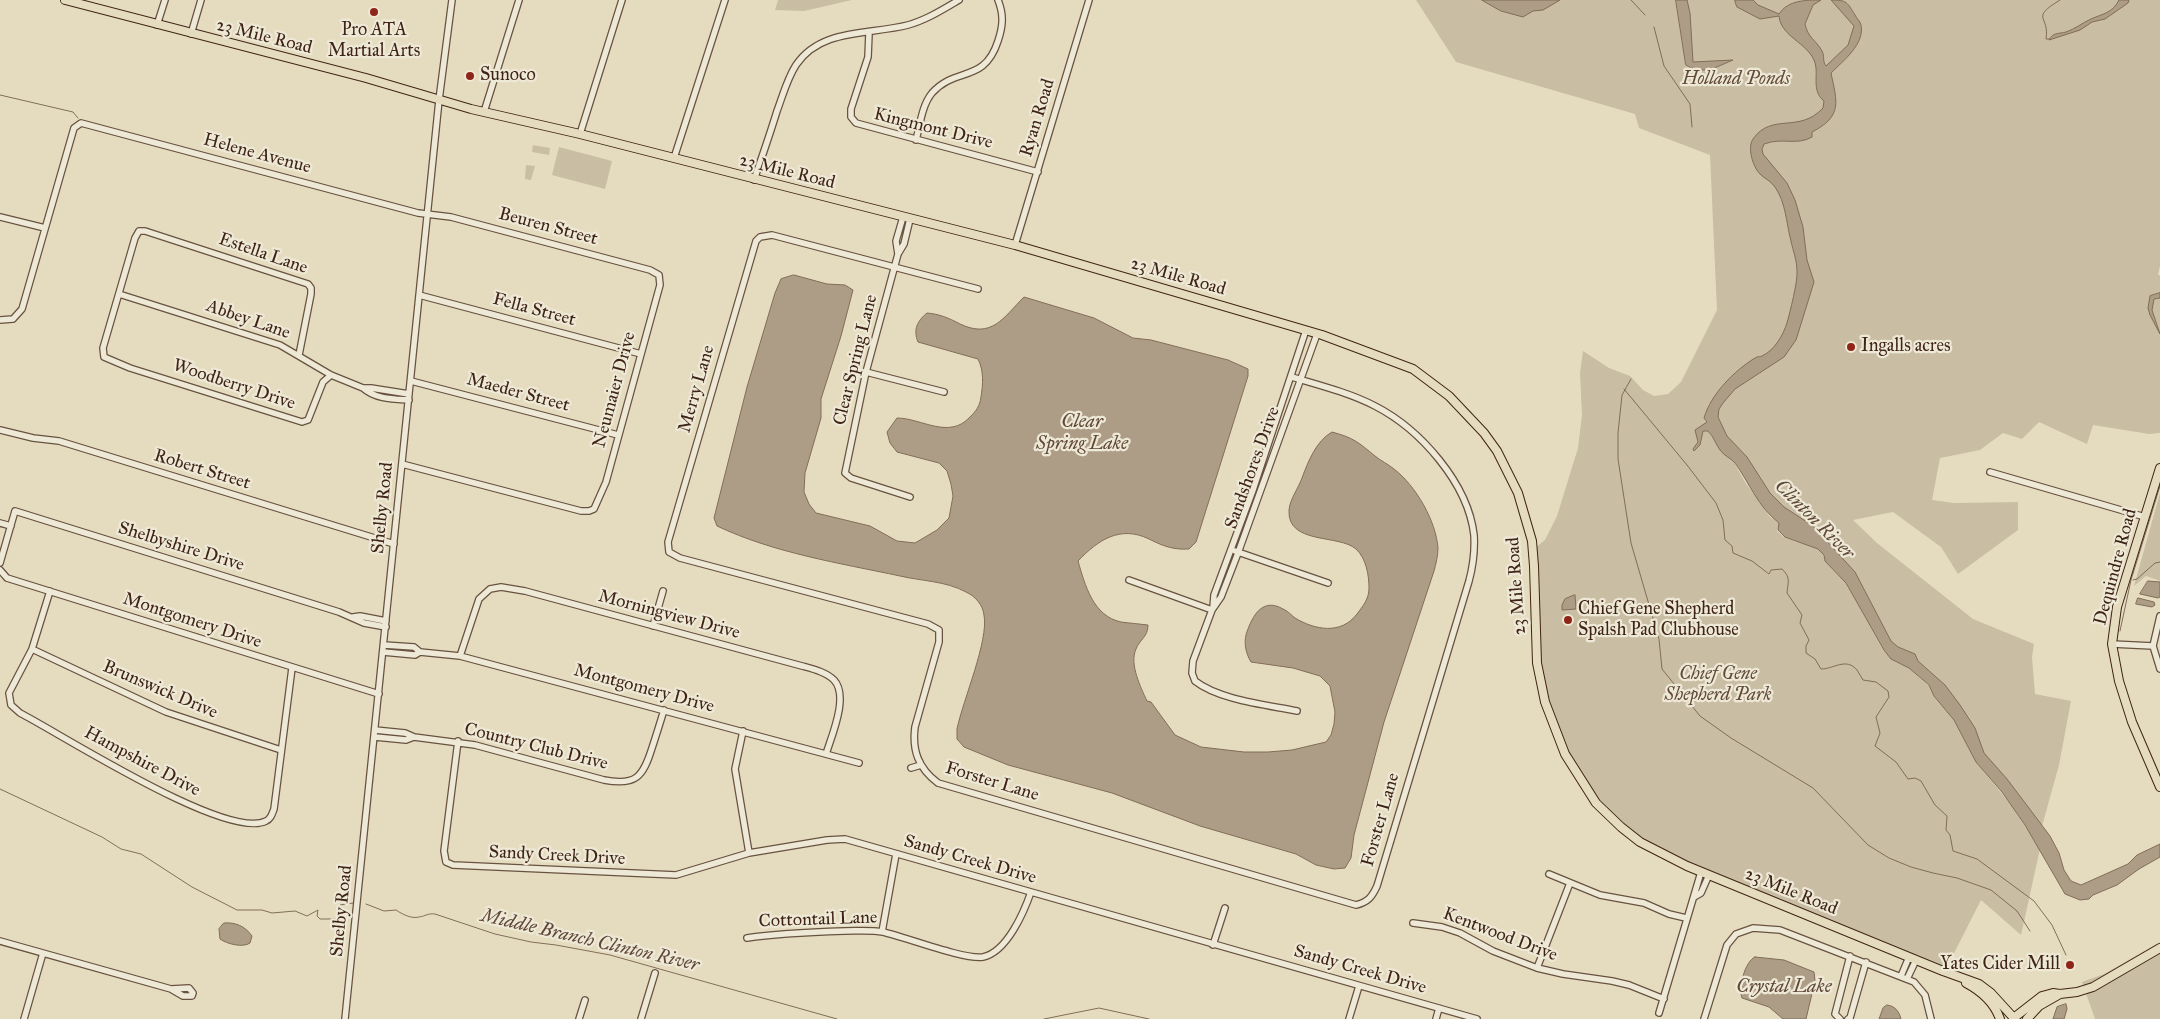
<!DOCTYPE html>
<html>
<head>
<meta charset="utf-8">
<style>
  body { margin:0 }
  canvas { display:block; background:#e5dcc0 }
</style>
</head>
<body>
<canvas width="2160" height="1019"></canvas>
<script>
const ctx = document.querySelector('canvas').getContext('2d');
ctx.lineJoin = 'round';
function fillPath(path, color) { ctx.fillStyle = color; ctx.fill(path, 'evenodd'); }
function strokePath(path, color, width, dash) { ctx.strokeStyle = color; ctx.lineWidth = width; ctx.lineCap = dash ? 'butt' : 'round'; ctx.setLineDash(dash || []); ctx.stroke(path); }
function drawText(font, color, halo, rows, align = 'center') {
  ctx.font = font + ' "IM FELL Great Primer",serif'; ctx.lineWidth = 4.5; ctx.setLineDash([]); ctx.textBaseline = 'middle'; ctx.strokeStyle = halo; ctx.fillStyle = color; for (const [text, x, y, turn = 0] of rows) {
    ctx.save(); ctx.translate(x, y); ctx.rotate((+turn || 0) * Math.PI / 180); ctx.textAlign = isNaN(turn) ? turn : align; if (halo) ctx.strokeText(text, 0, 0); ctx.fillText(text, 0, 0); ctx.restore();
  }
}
fillPath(new Path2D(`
  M778,0H852L804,11L775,10Z
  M1416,0H2160V266L2158,274L2160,276V433L2149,434L2093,425L2087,444L2039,422L2022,439L2003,433L1980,450L1940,458L1932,500L1954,503L2018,502V530L1958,574L1941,547L1893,512L1853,520L1877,543L1973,619L2034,644L2032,657L2035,694L2071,701L2059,765L2039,837L1922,671L1894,650L1830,552L1770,505L1721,436L1709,404L1704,418L1719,449L1733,461L1745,482L1770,517L1779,523L1777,531L1784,537L1818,549L1823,554L1825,561L1846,583L1883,649L1891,658L1907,666L1930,687L1934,696L1954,720L1976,762L2011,805L2040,849L2021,935L1981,900L1947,967L1688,865C1669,854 1650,844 1633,831C1580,790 1548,728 1539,662C1534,626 1536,585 1535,548L1545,540L1557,516L1578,448L1582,415L1580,373L1583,351L1609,368L1630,376L1643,390L1654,396L1668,394L1681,382L1717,310L1710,155L1639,128L1635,114L1456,62Z
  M533,145L550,148L549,155L532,152Z
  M559,147L612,161L605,189L552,175Z
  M526,165L535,166L531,180L525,179Z
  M2160,493V581L2146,576L2134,586Z
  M2160,942V1019H2095L2082,982L2104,974Z`), '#c9bda3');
const water = new Path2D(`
  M1482,0H1560L1543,10L1533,11L1523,17L1501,11Z
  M1676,0H1687L1690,13L1693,62L1733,60C1716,67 1703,76 1686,65Z
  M1735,0H1753L1758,5L1779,14C1788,0 1806,0 1821,0L1813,5L1805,24C1808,38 1816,40 1822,51C1825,56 1822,61 1826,66L1848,45L1854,26L1831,0C1847,0 1847,2 1855,15C1857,19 1860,21 1861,25C1865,44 1843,61 1831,73C1837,102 1843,116 1812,132V137C1796,146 1783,137 1764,144L1762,149L1763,154L1787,183L1795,200L1803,227L1807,260L1814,282L1796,340L1784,357L1735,389L1723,403L1719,409L1718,417L1727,436L1747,457L1770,493L1784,507L1813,526L1855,572L1891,641L1898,647L1915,654L1918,661L1945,685L1960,705L1975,728L1984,753L2007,779L2050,836L2059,853L2064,870L2071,881L2081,885L2128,864L2137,855L2160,844V857L2139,869L2117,885L2093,895L2089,899L2080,900L2065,894L2025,825L2002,792L1976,762L1954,720L1934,696L1929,685L1909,668L1891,659L1884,650L1846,583L1825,561L1824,555L1818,549L1785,537L1778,530L1779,523C1758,507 1750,484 1735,463C1731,458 1724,456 1720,450C1715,443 1714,437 1708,431H1703L1700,445L1694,451L1693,449L1698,442L1695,430L1707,422L1704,418C1711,394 1734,371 1755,358C1761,355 1756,358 1762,356C1775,350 1783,335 1787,323C1790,312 1798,281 1797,271C1797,260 1793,251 1791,241C1786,222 1786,203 1775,187C1771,181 1765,179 1760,174C1753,167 1747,148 1753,139C1772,112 1799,134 1823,108L1824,101C1813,92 1817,80 1816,68C1814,44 1781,39 1779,16L1760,19L1737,7Z
  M2119,0H2129L2128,3L2105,19L2092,22L2080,30L2049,40C2053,32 2059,34 2066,32C2075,29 2082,23 2091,19C2102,14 2113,13 2119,0Z
  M794,275L827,284L845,285L853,290L841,336L821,399V418L805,473L804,492L809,504L816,513L870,526L897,541L915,543L937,530L949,518L953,496L951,484L947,471L939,463L897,452L890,443L887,432L897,418C921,418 949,440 970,417C976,411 980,406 981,397C983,384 984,371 978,359L918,342C913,330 917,321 927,313C939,314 949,318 960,324C992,339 1003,318 1024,297L1094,318L1133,338L1151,340L1228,360L1248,369V376L1196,542L1189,549C1173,550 1163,546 1149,539C1120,525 1098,540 1078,561C1085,585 1093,616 1121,622C1129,623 1139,624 1148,625C1148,637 1140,639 1136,649C1129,664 1141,688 1147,701L1151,702L1175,735L1201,747L1244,752H1268L1292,750L1326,742L1331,735L1334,724L1335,712L1330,686L1320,676L1293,668L1251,662C1245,652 1243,640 1248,629C1254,613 1264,598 1283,609C1288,611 1291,615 1295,618C1315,630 1341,635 1357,614C1363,606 1369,599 1369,588C1369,575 1366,558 1356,549C1339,534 1287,545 1289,510C1290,499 1298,489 1302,478C1308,462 1316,441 1332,432C1354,438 1358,442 1375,456C1381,461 1388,464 1394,469C1416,486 1436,521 1438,548C1438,555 1436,564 1434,571L1384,722L1354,835L1351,858L1345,868L1334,869L1316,865L1296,854L1200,826L1112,793L1008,765L964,747L957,739V729C963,700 989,640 984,615C983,605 975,596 966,592C946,581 921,581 900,576C839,563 774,553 717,526L714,518L747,387L775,293L781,279Z
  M2160,293V298L2154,299L2152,310L2160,334L2150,315L2148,308L2150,296Z
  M2148,581L2160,582V597L2158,598L2140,594Z
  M1575,595L1576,609L1562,610V605L1565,599Z
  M2138,598L2154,602L2155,605L2152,607L2136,604Z
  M224,923C235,922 245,926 252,936L250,943C243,948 227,944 220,939L219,929Z
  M1755,957L1784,960L1814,972L1815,981L1806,1019H1783L1769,1007L1742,998C1738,988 1745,961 1755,957Z
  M2066,1004L2067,1009L2064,1019H2053L2057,1007Z
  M1887,1005C1895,1006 1899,1011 1901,1019H1879L1883,1008Z`);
fillPath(water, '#ad9d86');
strokePath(water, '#816d59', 1);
strokePath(new Path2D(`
  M1631,0L1645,15
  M1654,27L1664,66L1690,104L1692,127
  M2050,39H2046C2050,15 2029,19 2060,0
  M0,95L73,112L78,118
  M1631,379L1622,395L1618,433V459L1631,543L1659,639L1662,669L1700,716L1731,738L1813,788L1868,845L1889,858L1911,867L1933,873L1957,878L1991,890L2017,911L2030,931
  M1624,389L1687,465L1716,503L1723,520L1725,540L1732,546L1733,553L1752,561L1769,574L1771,570L1782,569C1791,578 1788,581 1787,593L1802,615L1800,623L1809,640L1806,646V653L1815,659L1821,669C1834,669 1846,657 1857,670C1859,673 1861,677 1863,680L1876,682L1888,691L1889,697L1876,717L1880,733L1875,746L1896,762L1908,779L1915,778L1921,781L1935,805L1947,816L1946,830L1950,835L1953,851L1977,859L2034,901L2052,925L2066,955
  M2133,580L2137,579L2155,563L2160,562
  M2120,631L2131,580L2160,486
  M0,789L102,837L121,849L141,854L192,887L237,910H262L272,913L295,911L307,916L318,910L317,916L320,919H339L338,911L340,905L353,903
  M366,904L384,911L396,910C402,914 411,919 419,917C426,916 428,913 435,914L495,934L531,942L556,945L610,955L837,1019
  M1044,1019L1099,1008L1149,1019`), '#816d59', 1);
const minor = new Path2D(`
  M157,25L165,0
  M869,33L868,57L851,109V117L856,123L1038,172
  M191,34L201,0
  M484,112L519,0
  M580,134L622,0
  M916,140C920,125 922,105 932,93C956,66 984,84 998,41C1003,26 1004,15 998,0
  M674,158L725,0
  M754,180C762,157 770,134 777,111C783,95 787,79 796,65C821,28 869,35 908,25C926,20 942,10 959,0
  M0,217L45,228
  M1015,245L1089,0
  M898,254L896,241L903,217
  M978,289L772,235L760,237L756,241L668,542L669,552L680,558L928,624L939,630V642L915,727C912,750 918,768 938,783L1356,905C1368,902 1372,897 1377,886L1469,581C1473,566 1475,551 1474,535C1468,483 1420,429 1375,406C1350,393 1319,385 1292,377
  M119,294L280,345L331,375L363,388
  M419,295L641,354
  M0,320L13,319L22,309L74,128L81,123L418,213L451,217L650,270L659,275L660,285L606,482L594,509L589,511H581L402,464
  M299,355L311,294V288L308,284L145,231H139L135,238L103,348L104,357L130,368L302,422L308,420L323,382L331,375
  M866,372L944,392
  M411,381L618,435
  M409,400C393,399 375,399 363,388H371L409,394
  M0,430L33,438L59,441L394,544
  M1990,472L2145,517
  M910,497L851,478L845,473L866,372L898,254L904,244L910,219
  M0,523L11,526
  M1235,551L1328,583
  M0,563L15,511L339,612L364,623L386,627
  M0,570L7,578L379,694
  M1129,580L1212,610
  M50,591L32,649L9,693L11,705L20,713C61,734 227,841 266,821C271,819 272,814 274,809L292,668
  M1213,608L1214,595L1253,490L1306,330
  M2160,616L2153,646L2160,669
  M353,617L360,616L386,621
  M653,626L663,591
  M2112,644L2153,646
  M384,645L414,647L420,652L460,656L859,763
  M32,649L166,712L281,750
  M383,652L415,655L420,652
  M460,656L479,599L490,589L501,587L525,591L802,666C813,669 826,672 834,680C849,696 832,735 826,754
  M1297,711C1268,705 1219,700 1195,681L1192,673L1193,661L1212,610L1221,597L1238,553L1317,334
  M743,731L735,769L749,853
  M375,737L406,740L414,737L405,733L375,730
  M414,737L475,745L604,780C636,786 643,777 652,748C656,736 660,723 664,710
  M458,741L444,851L446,862L453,865L676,875L749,853L827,840L845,839L1477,1019
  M911,768L921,765
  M1549,874L1600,895L1644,903L1669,914L1686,918
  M1694,897L1701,893L1709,875
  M1413,923L1442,927L1460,933L1493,951L1537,968L1563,974L1612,981L1629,985L1664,999
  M882,932L896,854
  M747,938C779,933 812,932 845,931C858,931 871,930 883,932C905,937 965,960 983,957C1007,952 1024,912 1031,892
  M0,941L171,989
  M1213,945L1225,908
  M1537,968L1570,883
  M1901,976L1909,957
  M1907,979L1916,960
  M189,988L193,993L192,996H183L171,989Z
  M1659,1013L1701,872
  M24,1019L43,953
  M345,1019L439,100L452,0
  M579,1019L585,1000
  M641,1019L655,973
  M1349,1019L1359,986
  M1436,1019L1439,1008
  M1704,1019L1727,945L1736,934L1753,928L1780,930L1914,982L1925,995L1931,1019
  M1840,1019L1835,1014L1850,956
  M1848,1019L1850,1018L1866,962`);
const major = new Path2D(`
  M65,0L366,78L471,109L580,134L1015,245L1322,335L1413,369L1449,396L1484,433L1497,451L1518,493L1532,541L1534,566L1537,663L1545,702L1565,754L1596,803L1621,827L1640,842L1687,866L1943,971L1979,984L1991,993L2012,1016
  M2160,468L2117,607L2112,644L2119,681L2132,722L2160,787
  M1966,983C1981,991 1994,1002 2000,1019
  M2015,1017L2042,996L2053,993L2060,994L2077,992L2093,987L2160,948
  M2027,1019L2039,1006L2060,994`);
strokePath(minor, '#685240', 8);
strokePath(major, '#3f2415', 10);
strokePath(minor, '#eee8d6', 5.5);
strokePath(major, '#e5dcc0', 8);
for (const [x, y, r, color] of [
  [374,12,5,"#8f2418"],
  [470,76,5,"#8f2418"],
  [1851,347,5,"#8f2418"],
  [1568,620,5,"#8f2418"],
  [2070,965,5,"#8f2418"]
]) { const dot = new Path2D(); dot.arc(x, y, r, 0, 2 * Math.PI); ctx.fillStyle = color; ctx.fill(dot); strokePath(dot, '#eee8d6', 2); }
drawText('18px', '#3f2415', '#eee8d6', [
  ["Pro ATA",374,31,"center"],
  ["Martial Arts",374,52,"center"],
  ["Sunoco",480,76],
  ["Ingalls acres",1861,347],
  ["Chief Gene Shepherd",1578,610],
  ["Spalsh Pad Clubhouse",1578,631],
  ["Yates Cider Mill",2060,965,"right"]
], 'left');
drawText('18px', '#3f2415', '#eee8d6', [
  ["23 Mile Road",264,37,14],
  ["Ryan Road",1038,118,-73],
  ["Kingmont Drive",933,129,14],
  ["Helene Avenue",257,154,15],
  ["23 Mile Road",787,172,14],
  ["Beuren Street",548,227,15],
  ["Estella Lane",263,254,19],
  ["23 Mile Road",1178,277,16],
  ["Fella Street",534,310,15],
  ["Abbey Lane",248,320,19],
  ["Clear Spring Lane",856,360,-76],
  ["Woodberry Drive",234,385,18],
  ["Merry Lane",697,389,-74],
  ["Neumaier Drive",615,390,-75],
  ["Maeder Street",518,393,15],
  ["Sandshores Drive",1253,468,-70],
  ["Robert Street",202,470,17],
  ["Shelby Road",383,508,-84],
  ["Shelbyshire Drive",181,547,17],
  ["Dequindre Road",2116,567,-75],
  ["23 Mile Road",1517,586,-94],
  ["Morningview Drive",669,615,15],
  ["Montgomery Drive",192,621,18],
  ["Montgomery Drive",644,689,15],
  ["Brunswick Drive",160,690,23],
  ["Country Club Drive",536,747,14],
  ["Hampshire Drive",142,762,28],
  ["Forster Lane",992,782,17],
  ["Forster Lane",1381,820,-74],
  ["Sandy Creek Drive",557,856,3],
  ["Sandy Creek Drive",970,860,16],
  ["23 Mile Road",1791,892,22],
  ["Shelby Road",342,911,-84],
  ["Cottontail Lane",818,920,-2],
  ["Kentwood Drive",1500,935,21],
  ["Sandy Creek Drive",1360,970,16]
]);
drawText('italic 18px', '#624a38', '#eee8d6', [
  ["Holland Ponds",1736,80],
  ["Chief Gene",1718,675],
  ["Shepherd Park",1718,696]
]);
drawText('italic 19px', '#604837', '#eee8d6', [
  ["Clear",1082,422],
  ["Spring Lake",1082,444],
  ["Clinton River",1814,520,45],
  ["Middle Branch Clinton River",590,941,13],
  ["Crystal Lake",1784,987]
]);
</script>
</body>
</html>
